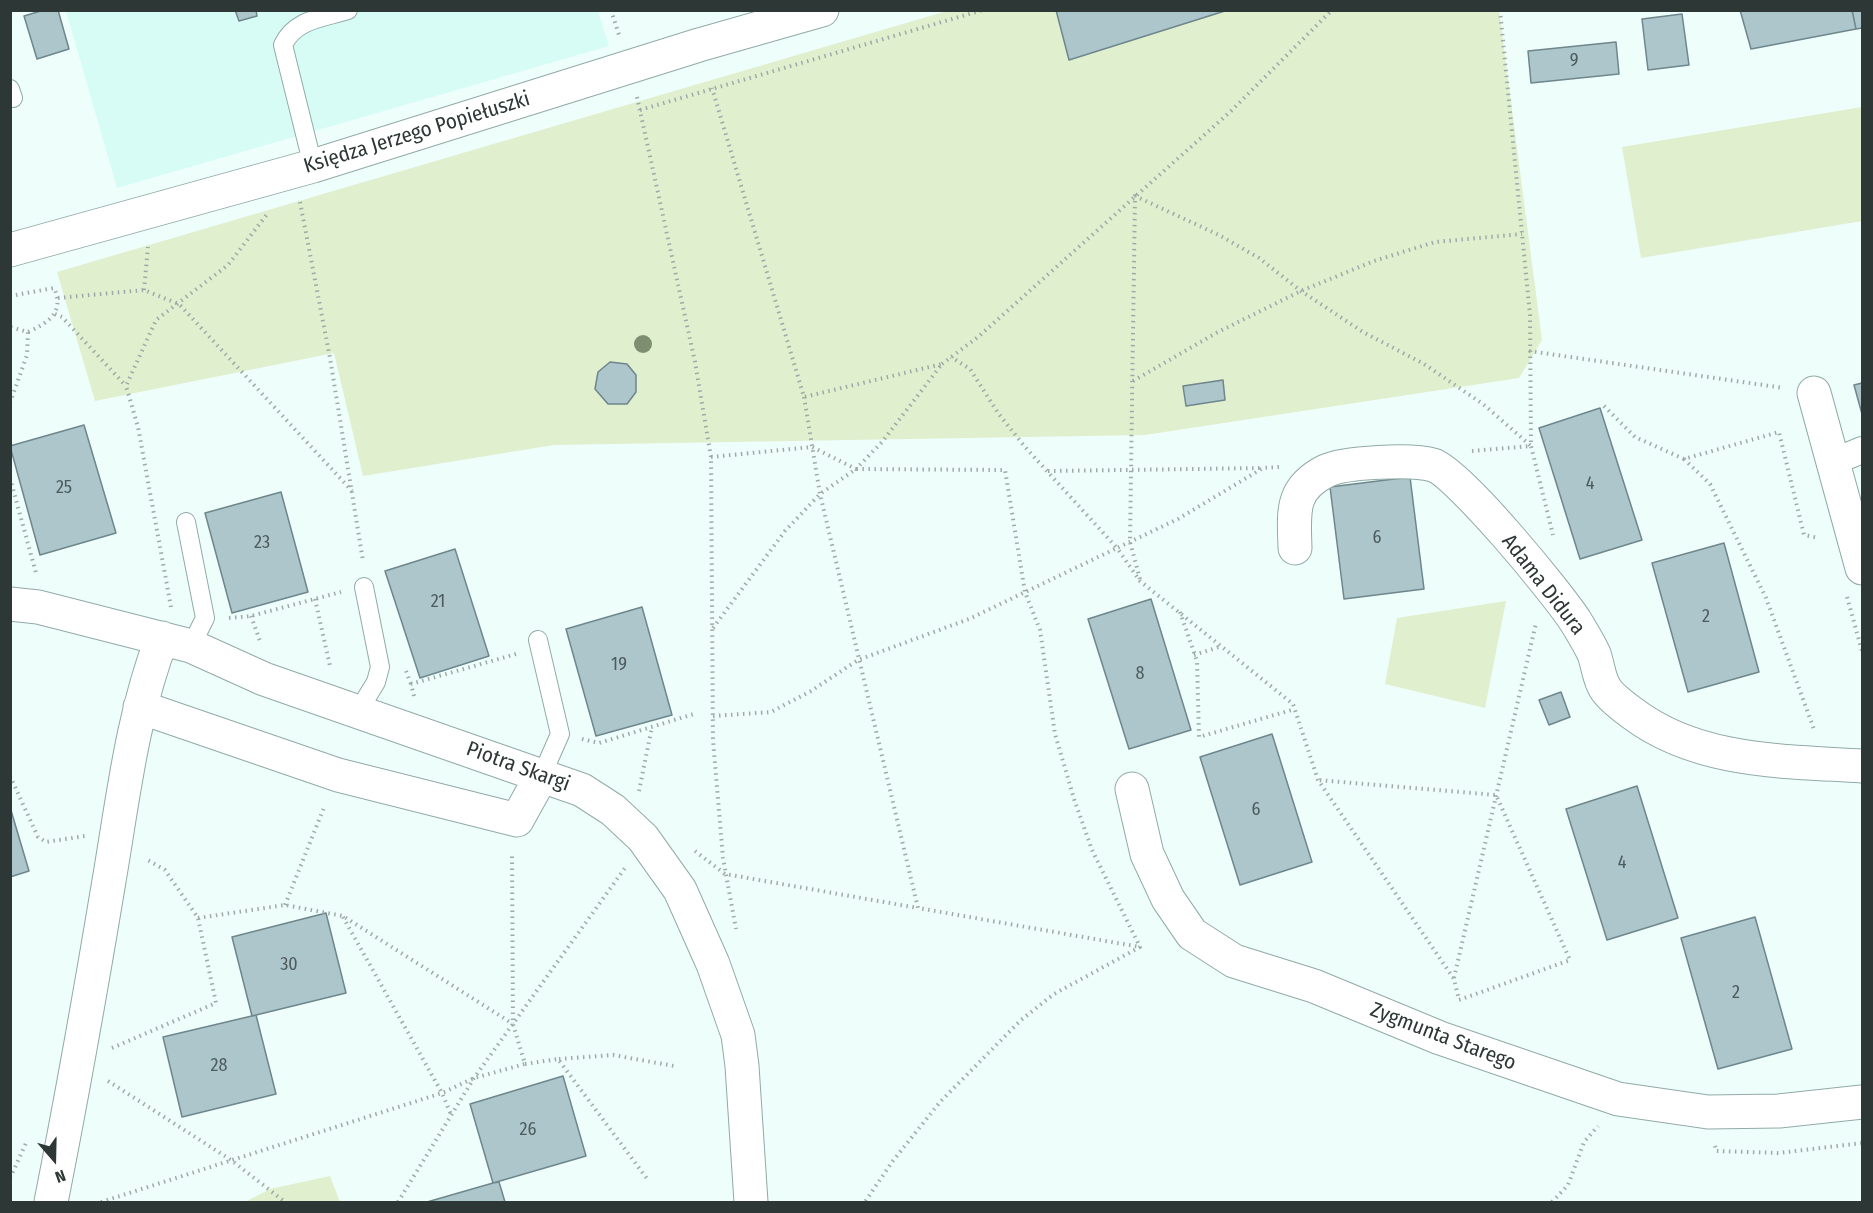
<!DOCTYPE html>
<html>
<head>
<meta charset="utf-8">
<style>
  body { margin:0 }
  #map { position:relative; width:1873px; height:1213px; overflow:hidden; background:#eefefb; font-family:"Fira Sans Condensed",sans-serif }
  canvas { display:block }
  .frame { position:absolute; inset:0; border:12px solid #2d3736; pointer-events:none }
  .north { position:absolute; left:24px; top:1129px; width:60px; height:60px; -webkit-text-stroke:4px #fff; paint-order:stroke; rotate:160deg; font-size:16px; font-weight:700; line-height:24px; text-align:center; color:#2d3736 }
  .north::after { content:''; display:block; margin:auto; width:21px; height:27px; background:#2d3736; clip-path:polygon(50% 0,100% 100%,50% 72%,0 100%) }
</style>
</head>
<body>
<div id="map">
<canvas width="1873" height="1213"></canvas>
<div class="frame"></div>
<div class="north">N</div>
</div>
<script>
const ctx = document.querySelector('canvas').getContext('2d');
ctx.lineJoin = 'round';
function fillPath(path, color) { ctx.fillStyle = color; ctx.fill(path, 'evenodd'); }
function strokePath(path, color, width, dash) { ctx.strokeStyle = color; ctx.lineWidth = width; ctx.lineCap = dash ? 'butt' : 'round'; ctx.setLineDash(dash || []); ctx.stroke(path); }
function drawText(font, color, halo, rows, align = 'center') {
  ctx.font = font + ' "Fira Sans Condensed",sans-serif'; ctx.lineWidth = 6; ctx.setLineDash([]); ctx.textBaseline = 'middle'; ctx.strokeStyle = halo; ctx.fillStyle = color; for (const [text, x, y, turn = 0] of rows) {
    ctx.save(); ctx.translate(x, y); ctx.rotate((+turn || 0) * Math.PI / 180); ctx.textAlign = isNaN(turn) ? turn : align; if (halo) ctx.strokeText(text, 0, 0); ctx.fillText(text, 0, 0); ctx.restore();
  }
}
fillPath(new Path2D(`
  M66,11H598L609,46L117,188Z`), '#d6fcf5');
fillPath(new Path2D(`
  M1499,10L1542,340L1519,378L1145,435L554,445L363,476L334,353L95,401L57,272L947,11Z
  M1862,107V221L1641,258L1622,147Z
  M1506,601L1485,708L1385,684L1397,618Z
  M330,1176L340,1202H245L270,1189Z`), '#e0efce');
const building = new Path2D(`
  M44,10H58L69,49L37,59L24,16Z
  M235,10H256L257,16L239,21Z
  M1056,10H1228L1069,60Z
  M1740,10H1852L1856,29L1751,49Z
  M1852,10H1862V28L1856,29Z
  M1682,14L1689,65L1648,70L1642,19Z
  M1616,42L1619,74L1531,83L1528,51Z
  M610,362L627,364L636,375V392L627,404H608L595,389L598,372Z
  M1223,380L1225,400L1186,406L1183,386Z
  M1862,383V414L1854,385Z
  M1600,408L1642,540L1580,559L1539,428Z
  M84,425L116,533L40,555L10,446Z
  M1410,477L1424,589L1344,599L1330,487Z
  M281,492L308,592L232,613L205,513Z
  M1724,543L1759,672L1688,692L1652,563Z
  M455,549L489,656L420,678L385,571Z
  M1151,599L1191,730L1129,749L1088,619Z
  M642,607L672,715L596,736L566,629Z
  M1561,692L1570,717L1549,725L1539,700Z
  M1272,734L1312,862L1240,885L1200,757Z
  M1637,786L1678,918L1607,940L1566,809Z
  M10,807L29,871L10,877Z
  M326,913L346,993L252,1016L232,937Z
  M1755,917L1792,1049L1718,1069L1681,938Z
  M256,1015L276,1094L182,1117L163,1037Z
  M563,1076L586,1156L493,1183L470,1104Z
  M499,1182L505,1202H427L493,1183Z`);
fillPath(building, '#acc6cc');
strokePath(building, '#6e868c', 1.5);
const service = new Path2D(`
  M10,89L13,98
  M313,166L283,45C295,19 323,18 348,10
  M186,522L205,618L191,646
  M538,640L560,734L542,775
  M359,710L376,682L380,667L364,587`);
const pedestrian = new Path2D(`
  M1833,462L1862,450`);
const minor = new Path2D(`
  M10,250L313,166L699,45L822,10
  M1814,393L1862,568
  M1295,548C1294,512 1290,489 1326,471C1344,462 1413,459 1433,465C1459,473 1559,595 1576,622C1582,632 1589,643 1594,654C1598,665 1599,679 1605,688C1610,697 1624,707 1632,713C1698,763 1784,761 1862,766
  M10,604L38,607L191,646L264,679L582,790L613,810L643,838L680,890L713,964L738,1035L742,1066L751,1202
  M140,707L338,775L517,820L542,775
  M1132,789L1147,854L1168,899L1192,934L1234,961L1314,986L1440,1038L1618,1099L1708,1112L1779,1111L1862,1102
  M51,1202C72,1096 91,989 109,881C123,799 132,716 162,638`);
strokePath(service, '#91aba7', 20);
strokePath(pedestrian, '#91aba7', 28);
strokePath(minor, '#91aba7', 35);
strokePath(new Path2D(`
  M611,10L619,35
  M1500,10L1530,315L1531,446L1553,535
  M637,97L695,362L711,457L713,740L723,858L736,929
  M640,110L983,10
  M300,202L330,358L363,561
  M144,290L148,247
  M10,296L54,288C65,312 48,323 28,332L10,327
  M58,298L144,290L179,304L352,491
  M55,314L62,317L126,386
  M1529,351L1784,388
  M942,364L978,337L1231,111L1332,10
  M1133,381L1216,333L1301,291L1374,261L1435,242L1522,234
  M804,397L820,494L918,908L1140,947
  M10,403L27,355L28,332
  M1604,406L1635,437L1684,459L1779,432L1804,535L1819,538
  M1472,451L1531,446
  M711,457L812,447L856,469L882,442L942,364L804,397L712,88
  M1684,459L1710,484L1766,598L1815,732
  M1279,467L1263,468L1178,519L1117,548L1140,581L1293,704L1318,780L1454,979L1459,1000L1570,960L1496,795L1318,780
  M1048,471L1262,468
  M10,478L36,573
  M1140,579L1130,542L1135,196L1219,235L1259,258L1301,291L1363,332L1424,364L1483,404L1531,446
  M1847,597L1862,651
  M315,599L330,666
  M171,607L138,427L126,386L156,320L228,265L268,213
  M1180,612L1197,661L1199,737L1295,709
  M251,616L260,641
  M229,618L251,616L341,592
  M713,628L785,531L820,494L856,469L1005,470L1025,592L1040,630L1055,734L1074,799L1092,850L1140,947L1054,994L1021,1020L940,1102L892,1162L865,1202
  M1194,655L1222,646
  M406,671L411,684
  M414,696L411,684L516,654
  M713,716L771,712L811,691L858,660L969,619L1117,548L1025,447L998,413L970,369L951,357
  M582,739L599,743L697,713
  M10,776L38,837L46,842L85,836
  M639,791L652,727
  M695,851L725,874L918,908
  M285,905L325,805
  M343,917L442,1093L452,1117
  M198,918L285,905L343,916L513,1024
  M1454,978L1536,623
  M112,1048L216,1003L198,918L165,870L146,859
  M559,1059L613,1055L674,1066
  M525,1064L558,1059L648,1180
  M108,1081L231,1160L285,1202
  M1715,1146L1716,1151L1779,1153L1862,1143
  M10,1178L27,1141
  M101,1202L442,1093L474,1078L525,1064L513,1024L512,852
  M398,1202L474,1078L625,868
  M1552,1202L1568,1185L1584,1142L1598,1126`), '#9daba8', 4, [1.5, 4.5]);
strokePath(service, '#fff', 18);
strokePath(pedestrian, '#fff', 26);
strokePath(minor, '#fff', 33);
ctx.fillStyle = '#7d8e71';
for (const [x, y] of [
  [643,344]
]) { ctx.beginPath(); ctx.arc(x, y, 9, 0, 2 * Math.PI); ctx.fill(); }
drawText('18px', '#4d5b5c', null, [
  ["9",1574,61],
  ["4",1590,484],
  ["25",64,488],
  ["6",1377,538],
  ["23",262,543],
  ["21",438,602],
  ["2",1706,617],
  ["19",619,665],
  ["8",1140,674],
  ["6",1256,810],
  ["4",1622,863],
  ["30",289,965],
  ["2",1736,993],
  ["28",219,1066],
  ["26",528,1130]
]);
drawText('21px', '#2d3736', '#fff', [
  ["Księdza Jerzego Popiełuszki",417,133,-17],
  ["Adama Didura",1543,585,52],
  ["Piotra Skargi",518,767,20],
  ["Zygmunta Starego",1443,1037,21]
]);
</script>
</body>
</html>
